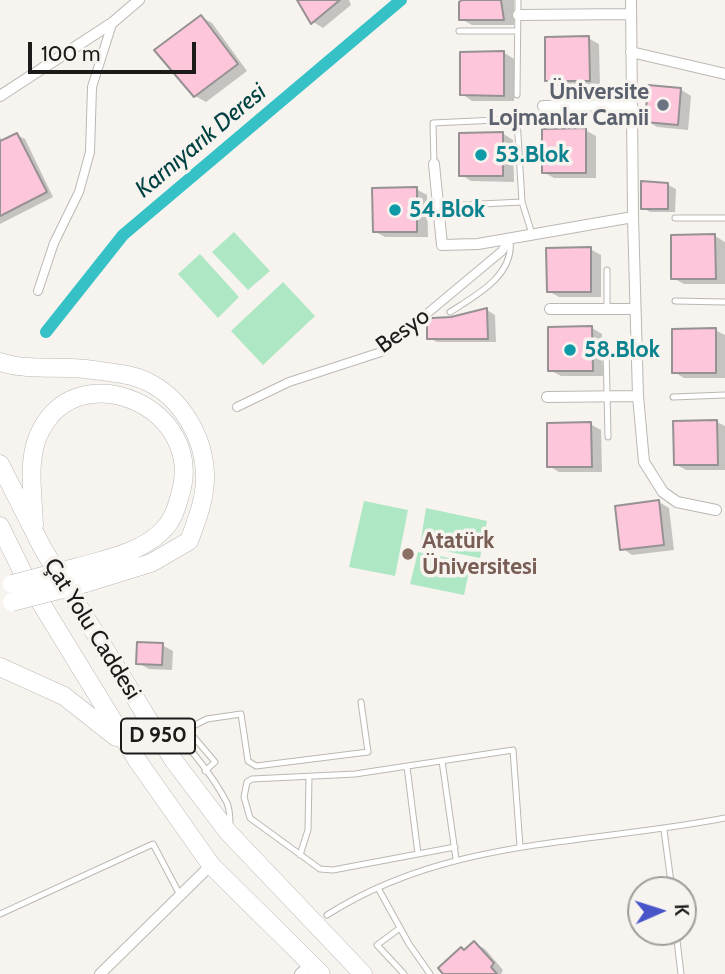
<!DOCTYPE html>
<html>
<head>
<meta charset="utf-8">
<style>
  body { margin:0 }
  #map { position:relative; width:725px; height:974px; overflow:hidden; background:#f7f4f0; font-family:Cabin,sans-serif }
  canvas { display:block }
  .north { position:absolute; left:627px; top:876px; width:70px; height:70px; box-sizing:border-box; background:#f7f4f0; border:2px solid #9f9d9a; border-radius:50%; rotate:87deg; font-size:19px; font-weight:700; line-height:28px; text-align:center; color:#1c1b1a }
  .north::after { content:''; display:block; margin:auto; width:24px; height:32px; background:#4755c9; clip-path:polygon(50% 0,100% 100%,50% 72%,0 100%) }
  .scale { position:absolute; left:28px; top:42px; width:168px; height:32px; box-sizing:border-box; border:4px solid #1c1b1a; border-top:0; padding-left:9px; font-size:21px; line-height:24px; white-space:nowrap; color:#1c1b1a; -webkit-text-stroke:5px #f7f4f0; paint-order:stroke }
</style>
</head>
<body>
<div id="map">
<canvas width="725" height="974"></canvas>
<div class="north">K</div>
<div class="scale">100 m</div>
</div>
<script>
const ctx = document.querySelector('canvas').getContext('2d');
ctx.lineJoin = 'round';
function fillPath(path, color) { ctx.fillStyle = color; ctx.fill(path, 'evenodd'); }
function strokePath(path, color, width, dash) { ctx.strokeStyle = color; ctx.lineWidth = width; ctx.lineCap = dash ? 'butt' : 'round'; ctx.setLineDash(dash || []); ctx.stroke(path); }
function drawText(font, color, halo, rows, align = 'center') {
  ctx.font = font + ' Cabin,sans-serif'; ctx.lineWidth = 7; ctx.setLineDash([]); ctx.textBaseline = 'middle'; ctx.strokeStyle = halo; ctx.fillStyle = color; for (const [text, x, y, turn = 0] of rows) {
    ctx.save(); ctx.translate(x, y); ctx.rotate((+turn || 0) * Math.PI / 180); ctx.textAlign = isNaN(turn) ? turn : align; if (halo) ctx.strokeText(text, 0, 0); ctx.fillText(text, 0, 0); ctx.restore();
  }
}
fillPath(new Path2D(`
  M234,232L270,271L248,290L212,252Z
  M200,254L239,297L218,318L178,274Z
  M283,282L315,316L263,365L231,331Z
  M364,501L408,510L395,576L349,567Z
  M426,508L487,521L480,558L420,546Z
  M418,552L471,562L464,595L410,584Z`), '#aee7c4');
fillPath(new Path2D(`
  M299,0H349L351,5L323,28L313,22Z
  M461,0H514V25H472L461,19Z
  M201,17L212,23L247,71L206,102L195,96L156,50Z
  M588,38L599,44L600,86H557L547,80Z
  M503,52L514,59V101H472L462,94Z
  M680,89L691,96L688,130L657,127L647,121Z
  M585,130L596,136V178H554L543,172Z
  M502,133L513,140L514,182L471,181L461,175Z
  M17,135L25,139L53,197L0,224V137L3,142Z
  M668,185L676,189L675,212H650L643,208Z
  M416,189L427,195L428,237H385L374,231Z
  M715,236L725,242V284H684L673,278Z
  M590,249L601,255V297H559L548,291Z
  M487,310L495,315L496,342H437L429,338L451,319Z
  M592,328L602,334L603,376H561L550,370Z
  M715,330L725,335V378H684L674,372Z
  M717,422L725,426V470H686L675,464Z
  M590,424L601,430L602,472H559L549,466Z
  M659,502L669,508L674,550L632,555L622,548Z
  M162,645L173,651L172,670L149,669L138,663Z
  M474,943L485,949L503,970L501,974H445Z`), '#0003');
strokePath(new Path2D(`
  M46,332L123,235L401,0`), '#35c1c5', 12);
const building = new Path2D(`
  M297,0H340L311,24Z
  M462,0H501L504,20H459V2Z
  M201,15L238,64L194,97L154,50Z
  M589,36L590,81H545V37Z
  M504,51V96L460,95V52Z
  M648,85L681,88L678,125L645,122Z
  M586,128V173H542V129Z
  M503,132V176H459V133Z
  M17,133L47,192L0,216V141Z
  M641,181L668,183V209H641Z
  M417,187V232H373L372,188Z
  M715,234L716,279H671V235Z
  M591,247V292H547L546,248Z
  M487,308L488,339H427V322L432,318L451,317Z
  M592,326L593,371H548V327Z
  M716,328V373H672V329Z
  M717,420L718,465H674L673,421Z
  M591,422L592,467H547V423Z
  M659,500L664,545L620,550L615,506Z
  M137,642L163,643L162,665L136,664Z
  M474,941L494,963L491,967L497,974H443L438,968L461,947L464,950Z`);
fillPath(building, '#fdc6db');
strokePath(building, '#969193', 2);
const service = new Path2D(`
  M459,31H517
  M517,95L518,0
  M434,164L433,123L517,119L522,202L532,234
  M461,205L522,202
  M675,218H725
  M607,270V308
  M675,301L725,302
  M450,312C475,296 514,276 510,241
  M606,348L608,437
  M673,397L725,395
  M155,721C177,725 217,783 227,803C230,810 230,818 230,825
  M442,761L456,859
  M407,767L418,854
  M205,771L215,762L187,729L207,719L241,714L248,761L256,766L368,752L361,702
  M664,830L672,890
  M455,847L333,870L320,869L250,818L244,797L247,782L252,779L355,774L513,750L520,846
  M300,855L308,830L309,777
  M378,888L409,944L430,974
  M0,914L153,844L180,895
  M327,915C449,837 589,845 725,818
  M400,928L377,945L404,974
  M676,932L681,974`);
const pedestrian = new Path2D(`
  M38,291L54,243L79,192L90,152L92,87L112,24
  M237,407L289,382L381,352L502,251L509,239`);
const minor = new Path2D(`
  M518,15L631,14
  M631,52L725,74
  M0,96L112,23L139,0
  M543,106L632,105
  M434,164L442,245L478,244L633,217L631,0
  M633,217L638,396L644,462L663,492L677,502L716,510
  M550,309H635
  M547,397L638,396
  M100,974L211,865
  M300,974L311,964`);
const trunk = new Path2D(`
  M0,362C28,371 57,366 85,369C105,372 131,373 148,382C181,398 204,437 205,474C206,497 197,520 189,541L151,563L86,583
  M0,464L43,549L174,761L228,832L363,974
  M34,525C33,495 26,457 41,430C81,353 207,409 180,495C176,510 172,522 161,532C139,553 106,559 78,567
  M0,526L25,577L137,760L211,865L321,974
  M0,667L64,696L116,737`);
strokePath(service, '#bbb8b4', 7);
strokePath(pedestrian, '#bbb8b4', 10);
strokePath(minor, '#bbb8b4', 12);
strokePath(trunk, '#bbb8b4', 19);
strokePath(service, '#fff', 5);
strokePath(pedestrian, '#fff', 8);
strokePath(minor, '#fff', 10);
strokePath(trunk, '#fff', 18);
const trunkBridge = new Path2D(`
  M12,584L78,567
  M12,602L86,583`);
strokePath(trunkBridge, '#bbb8b4', 19, []);
strokePath(trunkBridge, '#fff', 18);
for (const [x, y, r, color] of [
  [663,105,7,"#6b7280"],
  [481,155,7,"#0f9aa8"],
  [395,210,7,"#0f9aa8"],
  [570,350,7,"#0f9aa8"],
  [408,554,7,"#8d6e63"]
]) { const dot = new Path2D(); dot.arc(x, y, r, 0, 2 * Math.PI); ctx.fillStyle = color; ctx.fill(dot); strokePath(dot, '#f7f4f0', 2.5); }
for (const [x, y, w] of [
  [158,736,74]
]) { const box = new Path2D(); box.roundRect(x - w / 2, y - 17.5, w, 35, 5); ctx.fillStyle = '#f7f4f0'; ctx.fill(box); strokePath(box, '#1c1b1a', 2); }
drawText('bold 21px', '#1c1b1a', null, [
  ["D 950",158,736]
]);
drawText('bold 23px', '#5b616d', '#f7f4f0', [
  ["Üniversite",649,92],
  ["Lojmanlar Camii",649,118]
], 'right');
drawText('bold 23px', '#0d838f', '#f7f4f0', [
  ["53.Blok",495,155],
  ["54.Blok",409,210],
  ["58.Blok",584,350]
], 'left');
drawText('23px', '#1c1b1a', '#f7f4f0', [
  ["Besyo",403,331,-36],
  ["Çat Yolu Caddesi",92,629,58]
]);
drawText('bold 23px', '#785e54', '#f7f4f0', [
  ["Atatürk",422,541],
  ["Üniversitesi",422,567]
], 'left');
drawText('italic 24px', '#004142', '#f7f4f0', [
  ["Karnıyarık Deresi",201,141,-40]
]);
</script>
</body>
</html>
